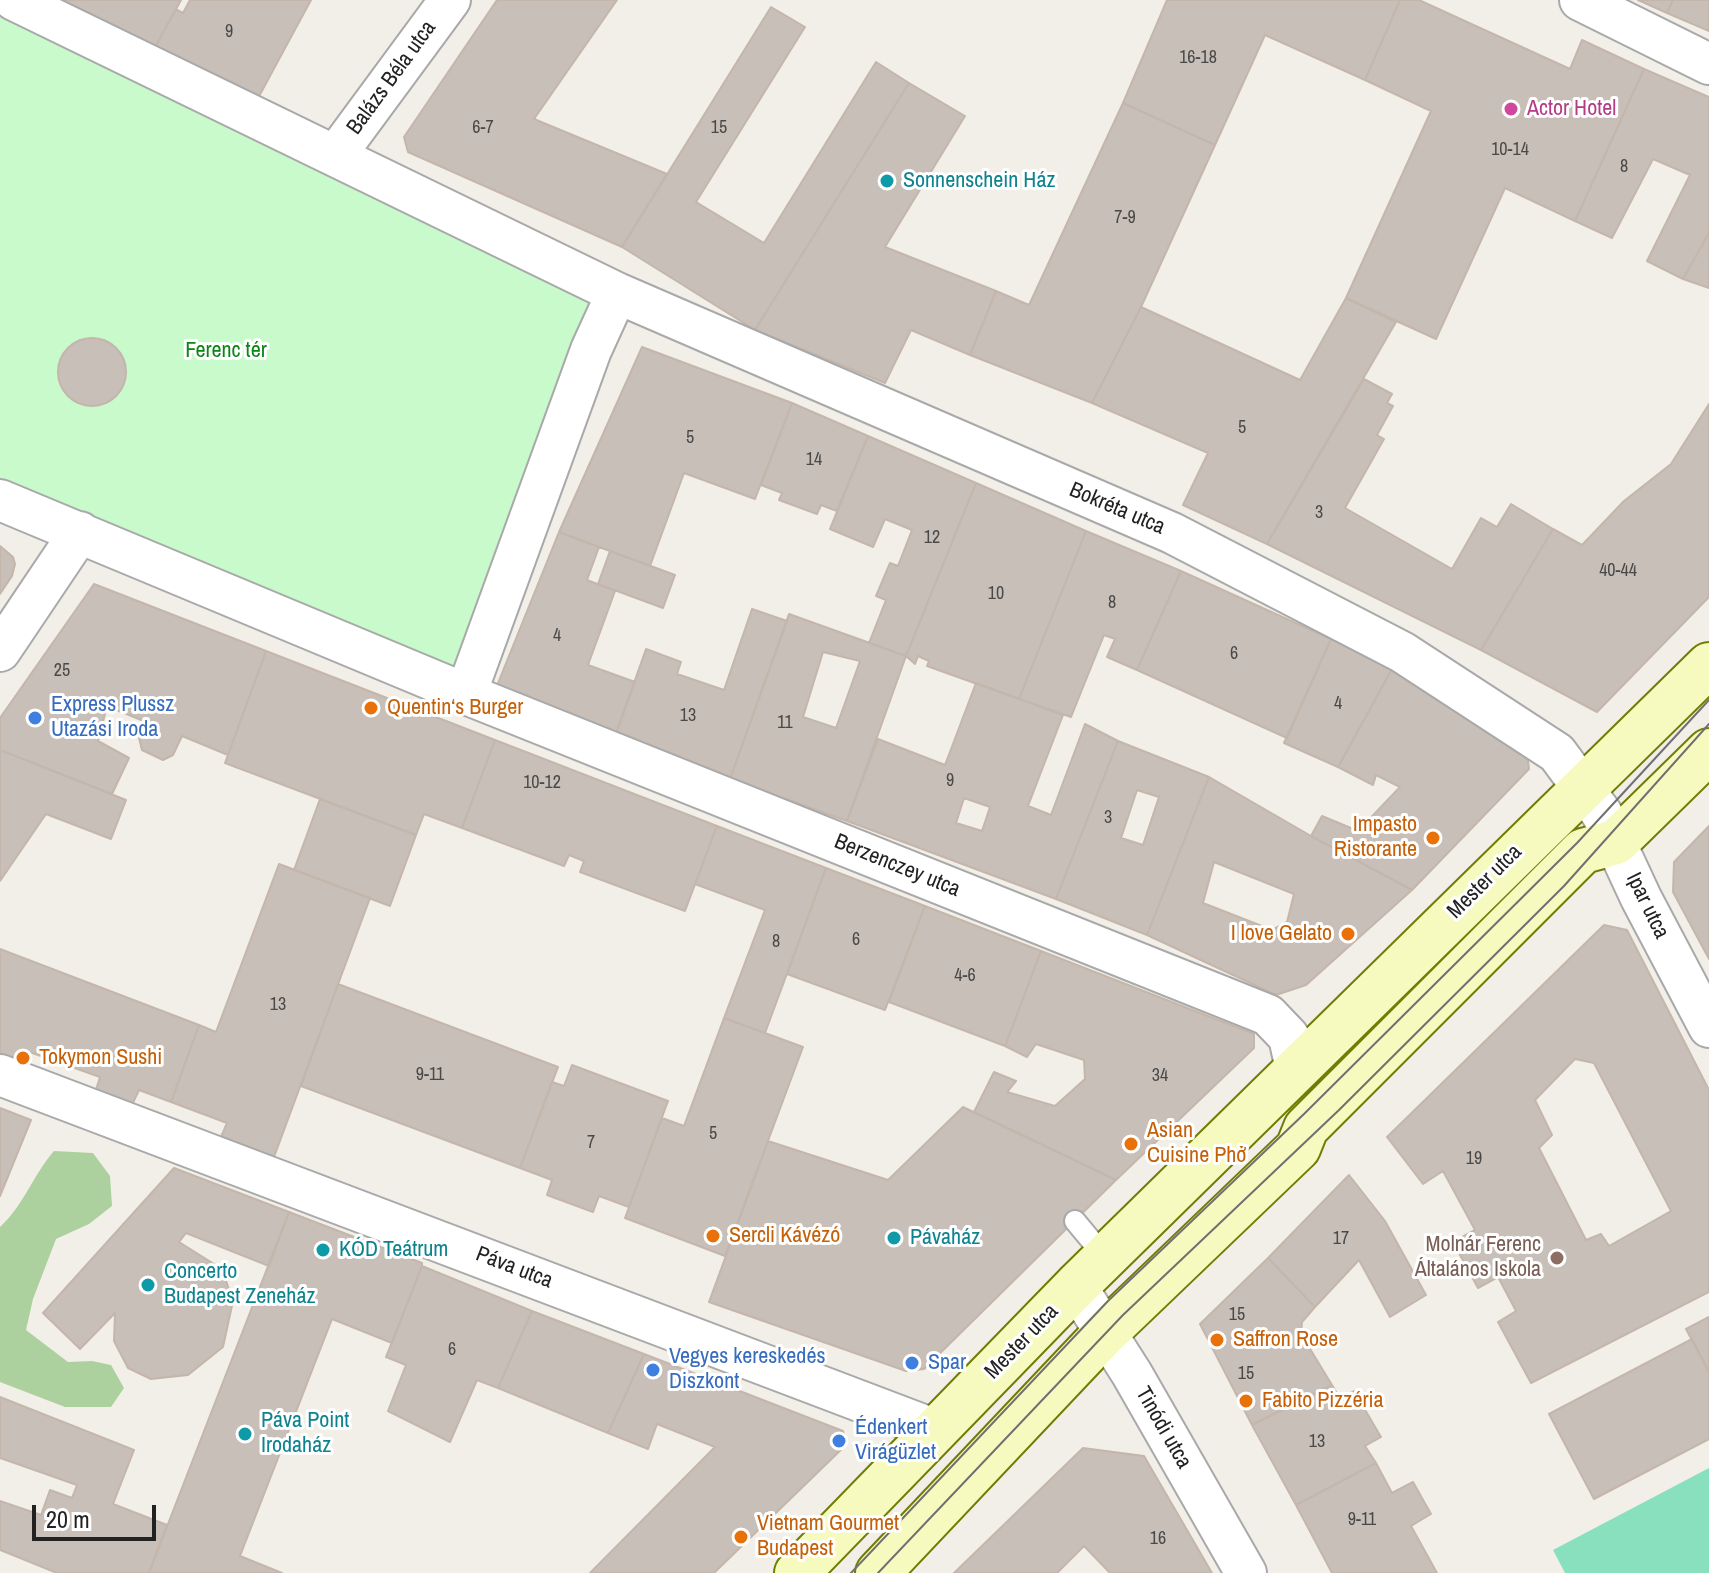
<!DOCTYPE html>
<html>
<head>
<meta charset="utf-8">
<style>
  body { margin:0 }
  #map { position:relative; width:1709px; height:1573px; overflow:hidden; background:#f2efe9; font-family:"Archivo Narrow",sans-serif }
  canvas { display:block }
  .scale { position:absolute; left:32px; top:1505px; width:124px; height:36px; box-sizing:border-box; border:4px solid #222; border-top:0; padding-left:10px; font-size:24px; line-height:28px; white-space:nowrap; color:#222; -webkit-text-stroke:6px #fff; paint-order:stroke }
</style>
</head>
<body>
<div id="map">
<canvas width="1709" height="1573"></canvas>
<div class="scale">20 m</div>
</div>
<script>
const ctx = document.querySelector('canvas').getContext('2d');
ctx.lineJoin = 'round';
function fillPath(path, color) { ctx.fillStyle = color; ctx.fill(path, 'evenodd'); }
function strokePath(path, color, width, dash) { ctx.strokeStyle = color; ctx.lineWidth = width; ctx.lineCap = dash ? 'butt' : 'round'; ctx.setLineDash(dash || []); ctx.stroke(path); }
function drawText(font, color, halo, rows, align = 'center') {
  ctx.font = font + ' "Archivo Narrow",sans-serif'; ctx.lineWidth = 6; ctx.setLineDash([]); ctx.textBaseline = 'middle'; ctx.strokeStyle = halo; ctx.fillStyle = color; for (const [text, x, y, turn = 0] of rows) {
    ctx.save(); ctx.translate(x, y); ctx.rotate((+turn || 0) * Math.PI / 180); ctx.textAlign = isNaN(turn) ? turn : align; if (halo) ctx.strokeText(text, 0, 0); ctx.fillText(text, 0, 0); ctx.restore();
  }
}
fillPath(new Path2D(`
  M54,1151L93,1153L110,1176L112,1206L89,1224L56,1239L33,1299L26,1330L68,1362L92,1361L111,1365L124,1388L111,1407H65L0,1382V1227C24,1205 33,1175 54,1151Z`), '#add19e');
fillPath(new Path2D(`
  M0,0L617,293L466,694L0,500Z`), '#c8facc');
fillPath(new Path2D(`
  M1709,1468V1573H1565L1553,1550Z`), '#88e0be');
const building = new Path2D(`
  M47,0H181L153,51Z
  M190,0H311L257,100L153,51L176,9L183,13Z
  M497,0H617L534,119L667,174L622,247L408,152L404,137Z
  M1167,0H1400L1365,80L1265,35L1215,145L1123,103Z
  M1400,0H1419L1570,69L1582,40L1644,69L1575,221L1505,188L1436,339L1346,298L1431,111L1365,80Z
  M1638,0H1673L1667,13Z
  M1673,0H1709V31L1667,13Z
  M771,7L805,27L696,202L764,243L876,62L909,83L755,330L622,247Z
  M1644,69L1709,97V233L1683,279L1647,261L1690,175L1653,159L1612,238L1575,221Z
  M909,83L965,116L885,247L996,291L970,355L911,330L885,383L755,330Z
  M1123,103L1215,145L1141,307L1092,403L970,355L996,291L1029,305Z
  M1709,233V288L1683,279Z
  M1346,298L1396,322L1267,544L1183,505L1208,453L1092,403L1141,307L1300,380Z
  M58 372a34 34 0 1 1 68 0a34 34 0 1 1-68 0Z
  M642,347L792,403L755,499L684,473L650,566L559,532Z
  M1364,379L1392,394L1387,403L1393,406L1377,435L1384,439L1345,508L1452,569L1481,518L1497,527L1511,504L1553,529L1481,650L1267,544Z
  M792,403L868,436L837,511L821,505L817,514L779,500L782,493L761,485Z
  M1709,404V597L1597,712L1481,650L1553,529L1582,545L1624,501L1671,464Z
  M868,436L976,483L906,656L869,643L886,600L876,596L890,563L898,566L912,530L885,519L873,547L830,529Z
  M976,483L1086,531L1019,699L927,666L929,661L918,656L915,664L906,656Z
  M1086,531L1181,571L1137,670L1107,657L1115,639L1104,635L1071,717L1019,699Z
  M559,532L599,547L587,580L615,591L588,665L635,682L613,742L492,698Z
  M0,546L13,557L15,564L12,576L0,594Z
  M610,551L675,575L663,608L598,584Z
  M1181,571L1331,639L1287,738L1137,670Z
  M94,584L266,651L228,755L182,736L173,755L163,760L142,750L139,738L146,722L107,706L98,741L129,758L112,794L0,750V718Z
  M752,609L787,621L730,779L613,742L646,649L681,662L677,674L724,690Z
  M789,614L906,656L847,821L730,779ZM823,652L860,661L836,728L803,717Z
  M1331,639L1392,669L1338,767L1284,743Z
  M266,651L495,740L462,828L424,814L416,835L225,763Z
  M1392,669L1527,752L1529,769L1412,890L1311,836L1322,816L1358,831L1400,787L1376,775L1373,785L1338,767Z
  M976,683L1063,715L1028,806L1051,815L1085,724L1118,741L1056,899L847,821L878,739L945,765ZM964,798L990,807L982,831L956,823Z
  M495,740L717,826L685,911L580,872L584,861L569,855L564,866L462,828Z
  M1118,741L1209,777L1147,935L1056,899ZM1137,790L1159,797L1143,845L1121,838Z
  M0,750L126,800L111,839L46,814L0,881Z
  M1209,777L1311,836L1412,890L1306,985L1276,995L1147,935ZM1214,862L1294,894L1287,922L1272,930L1203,903Z
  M320,799L416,835L390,906L294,870Z
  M717,826L826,868L765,1033L724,1018L765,910L695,884Z
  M1709,826V959L1673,892L1674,862Z
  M279,864L370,898L274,1157L221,1137L227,1123L171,1102L199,1025L216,1032Z
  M826,868L925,906L885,1010L787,974Z
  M925,906L1041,951L1005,1046L889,1002Z
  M1604,925L1627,930L1709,1090V1292L1531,1383L1498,1322L1516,1311L1498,1277L1478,1288L1453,1242L1475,1230L1443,1171L1423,1184L1387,1137ZM1575,1059L1594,1063L1671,1211L1609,1246L1601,1234L1586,1240L1539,1148L1552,1135L1535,1100Z
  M0,949L199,1025L171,1102L139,1090L131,1107L95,1093L100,1077L24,1050L17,1061L0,1055Z
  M1041,951L1254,1034V1048L1116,1180L974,1112L994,1072L1016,1081L1007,1092L1055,1106L1085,1079L1084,1060L1036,1044L1027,1057L1005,1046Z
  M338,984L558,1067L520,1168L301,1086Z
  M724,1018L803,1047L725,1256L625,1218L662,1118L684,1126Z
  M572,1065L668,1101L629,1207L599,1196L593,1212L547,1195L552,1180L520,1168L552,1082L564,1086Z
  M963,1107L1116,1180L924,1369L906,1371L709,1302L768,1141L888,1180Z
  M0,1108L31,1120L0,1196Z
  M174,1168L289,1212L269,1266L186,1233L179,1242L222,1269L233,1301L223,1347L188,1375L151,1379L128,1368L114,1341L115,1313L80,1349L43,1313Z
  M1349,1175L1385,1221L1426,1295L1390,1317L1359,1260L1315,1307L1268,1258Z
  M289,1212L422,1263V1266L392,1343L332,1319L240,1556L282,1573H149Z
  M1268,1258L1315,1307L1302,1322L1301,1334L1332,1385L1252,1425L1200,1324Z
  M422,1266L532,1311L498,1388L477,1380L450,1442L388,1411L406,1365L386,1357Z
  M532,1311L644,1354L608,1433L498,1388Z
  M1709,1317V1372L1686,1329Z
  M1692,1339L1709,1372V1439L1594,1499L1549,1414Z
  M644,1354L843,1431L847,1444L714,1573H590L715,1447L657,1424L648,1449L608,1433Z
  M1332,1385L1340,1399L1354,1391L1381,1437L1365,1446L1376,1463L1296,1505L1252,1425Z
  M0,1397L134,1450L113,1504L167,1525L149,1573H57L0,1550V1501L41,1515L50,1490L72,1498L77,1485L0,1458Z
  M1083,1448L1144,1456L1212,1573H1110L1084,1546L1057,1573H954Z
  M1376,1463L1392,1493L1413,1482L1431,1514L1411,1526L1437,1573H1332L1296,1505Z`);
fillPath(building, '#c7bfb8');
strokePath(building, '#c4b6ab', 2);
const lane = new Path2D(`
  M1075,1221L1105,1257`);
const street = new Path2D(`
  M14,0L617,293L1172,533L1402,652L1557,753L1602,814L1641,898L1709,1027
  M1580,0L1709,64
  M335,156L450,0
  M0,500L466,694L1268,1015L1289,1037L1296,1069
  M0,651L80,532
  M466,694L591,350L617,293
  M0,1075L936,1430
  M1076,1286L1132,1374L1246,1573`);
const secondary = new Path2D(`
  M797,1573L1076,1286L1709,665
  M878,1573L1106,1332L1298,1148L1306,1128L1583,851L1616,842L1709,751`);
strokePath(lane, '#a9a9a9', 24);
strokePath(street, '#a9a9a9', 44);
strokePath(secondary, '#707d05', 48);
strokePath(lane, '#fff', 20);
strokePath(street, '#fff', 40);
strokePath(secondary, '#f7fabf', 44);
strokePath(new Path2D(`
  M851,1573L1108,1301L1304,1114L1577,843L1709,700
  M878,1573L1123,1315L1339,1110L1564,886L1709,724`), '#707070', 2);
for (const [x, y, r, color] of [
  [1511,109,8,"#d1479c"],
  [887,181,8,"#0f9aa8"],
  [371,708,8,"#e8710a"],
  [35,718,8,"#3f7fe0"],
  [1433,838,8,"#e8710a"],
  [1348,934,8,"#e8710a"],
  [23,1058,8,"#e8710a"],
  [1131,1144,8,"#e8710a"],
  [713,1236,8,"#e8710a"],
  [894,1238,8,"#0f9aa8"],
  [323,1250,8,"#0f9aa8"],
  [1557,1258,8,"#8d6e63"],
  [148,1285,8,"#0f9aa8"],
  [1217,1340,8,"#e8710a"],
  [912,1363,8,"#3f7fe0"],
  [653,1370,8,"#3f7fe0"],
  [1246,1401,8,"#e8710a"],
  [245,1434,8,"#0f9aa8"],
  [839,1441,8,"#3f7fe0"],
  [741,1537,8,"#e8710a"]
]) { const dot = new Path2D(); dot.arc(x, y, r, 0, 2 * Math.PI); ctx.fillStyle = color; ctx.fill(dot); strokePath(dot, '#fff', 3); }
drawText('18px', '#4b4948', null, [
  ["9",229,32],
  ["16-18",1198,58],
  ["6-7",483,128],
  ["15",719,128],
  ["10-14",1510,150],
  ["8",1624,167],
  ["7-9",1125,218],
  ["5",1242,428],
  ["5",690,438],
  ["14",814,460],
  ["3",1319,513],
  ["12",932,538],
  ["40-44",1618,571],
  ["10",996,594],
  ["8",1112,603],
  ["4",557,636],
  ["6",1234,654],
  ["25",62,671],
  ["4",1338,704],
  ["13",688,716],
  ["11",785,723],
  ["9",950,781],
  ["10-12",542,783],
  ["3",1108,818],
  ["6",856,940],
  ["8",776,942],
  ["4-6",965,976],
  ["13",278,1005],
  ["9-11",430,1075],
  ["34",1160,1076],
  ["5",713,1134],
  ["7",591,1143],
  ["19",1474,1159],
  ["17",1341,1239],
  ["15",1237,1315],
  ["6",452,1350],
  ["15",1246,1374],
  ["13",1317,1442],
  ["9-11",1362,1520],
  ["16",1158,1539]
]);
drawText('22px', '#222', '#fff', [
  ["Balázs Béla utca",392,78,-54],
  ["Bokréta utca",1117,509,23],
  ["Berzenczey utca",897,866,22],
  ["Mester utca",1485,882,-45],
  ["Ipar utca",1647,906,64],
  ["Páva utca",514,1268,21],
  ["Mester utca",1022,1342,-46],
  ["Tinódi utca",1163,1428,60]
]);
drawText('22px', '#b23c85', '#fff', [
  ["Actor Hotel",1527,109]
], 'left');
drawText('22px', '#0d838f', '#fff', [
  ["Sonnenschein Ház",903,181],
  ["Pávaház",910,1238],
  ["KÓD Teátrum",339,1250],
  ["Concerto",164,1272],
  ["Budapest Zeneház",164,1297],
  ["Páva Point",261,1421],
  ["Irodaház",261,1446]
], 'left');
drawText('22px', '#0c8416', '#fff', [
  ["Ferenc tér",226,351]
]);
drawText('22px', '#366cbe', '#fff', [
  ["Express Plussz",51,705],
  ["Utazási Iroda",51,730],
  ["Vegyes kereskedés",669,1357],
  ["Diszkont",669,1382],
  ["Spar",928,1363],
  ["Édenkert",855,1428],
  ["Virágüzlet",855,1453]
], 'left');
drawText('22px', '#c56008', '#fff', [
  ["Quentin‘s Burger",387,708],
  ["Impasto",1417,825,"right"],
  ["Ristorante",1417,850,"right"],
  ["I love Gelato",1332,934,"right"],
  ["Tokymon Sushi",39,1058],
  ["Asian",1147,1131],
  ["Cuisine Phở",1147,1156],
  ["Sercli Kávézó",729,1236],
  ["Saffron Rose",1233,1340],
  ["Fabito Pizzéria",1262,1401],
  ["Vietnam Gourmet",757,1524],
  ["Budapest",757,1549]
], 'left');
drawText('22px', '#785e54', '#fff', [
  ["Molnár Ferenc",1541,1245],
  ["Általános Iskola",1541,1270]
], 'right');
</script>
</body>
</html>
